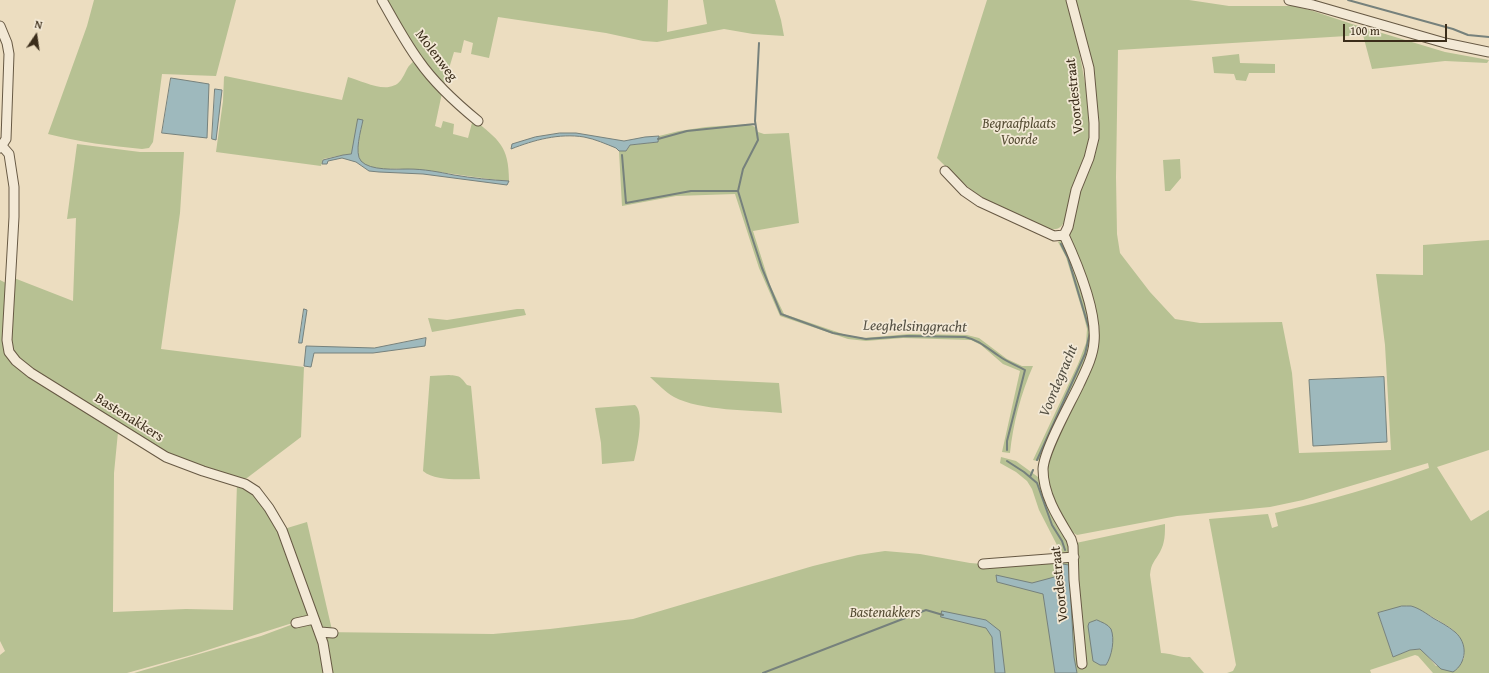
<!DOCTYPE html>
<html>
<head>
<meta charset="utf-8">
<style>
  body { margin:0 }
  #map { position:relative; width:1489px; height:673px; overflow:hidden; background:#ecddc0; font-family:"Gentium Book Plus",serif }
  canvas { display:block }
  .north { position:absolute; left:16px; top:16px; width:40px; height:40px; -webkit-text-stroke:3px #f3e9d6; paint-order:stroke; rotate:13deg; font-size:11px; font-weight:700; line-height:16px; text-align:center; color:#3b2d1a }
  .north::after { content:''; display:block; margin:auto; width:14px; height:18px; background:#3b2d1a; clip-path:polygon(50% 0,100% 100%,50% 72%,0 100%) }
  .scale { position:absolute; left:1343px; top:24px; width:104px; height:18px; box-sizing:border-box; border:2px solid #3b2d1a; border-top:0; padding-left:5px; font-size:12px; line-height:14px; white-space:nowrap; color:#3b2d1a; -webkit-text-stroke:3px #f3e9d6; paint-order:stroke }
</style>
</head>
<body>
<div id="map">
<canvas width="1489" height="673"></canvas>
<div class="north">N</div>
<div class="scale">100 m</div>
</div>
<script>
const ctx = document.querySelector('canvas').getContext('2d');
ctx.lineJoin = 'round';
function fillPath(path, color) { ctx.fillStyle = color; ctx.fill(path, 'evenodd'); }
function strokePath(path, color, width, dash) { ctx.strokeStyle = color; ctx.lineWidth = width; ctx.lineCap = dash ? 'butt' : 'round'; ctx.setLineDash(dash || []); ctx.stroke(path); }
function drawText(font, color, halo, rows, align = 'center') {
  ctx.font = font + ' "Gentium Book Plus",serif'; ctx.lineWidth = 3.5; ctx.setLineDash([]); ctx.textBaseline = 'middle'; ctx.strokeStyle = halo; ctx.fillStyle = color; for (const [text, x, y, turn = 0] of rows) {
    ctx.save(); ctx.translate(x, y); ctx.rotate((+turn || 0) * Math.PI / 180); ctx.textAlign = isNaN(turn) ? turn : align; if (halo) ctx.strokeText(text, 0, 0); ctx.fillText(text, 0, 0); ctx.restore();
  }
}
fillPath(new Path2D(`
  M94,0H236L216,76L162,74L153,142L149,148L142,149C111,146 79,142 48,134L87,26Z
  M384,0H668L667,32L707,24L703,0H775L781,20L784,36L753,34L724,29L657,42L643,41L606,33L498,17L489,58L471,54L473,43L464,40L461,53L454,52L443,88L429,71Z
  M987,0H1067C1075,29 1081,59 1086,89C1088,105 1092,122 1089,138C1086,159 1075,180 1069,201C1065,215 1067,234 1047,228C1023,218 998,208 977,194C962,183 950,171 937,158Z
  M1074,0H1189L1229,6H1295L1313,11L1352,24L1445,52L1489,60L1487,63L1445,61L1372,69L1363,35L1118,50L1116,177L1117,234L1120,253L1150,292L1175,319L1200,323L1282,322L1292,373L1299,453L1391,450L1385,345L1376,274L1423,275V245L1489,240V450L1437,467L1471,521L1489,510V673H1433L1418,656L1415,655L1370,670L1371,673H1227L1233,671L1236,665L1209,519L1268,514L1272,528L1278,526L1275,513C1327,501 1379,486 1429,468L1428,463L1303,500L1270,507L1177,516L1077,535L1068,530L1051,498L1046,468L1050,455L1098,329L1069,237L1072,221L1098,122ZM1411,606C1420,610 1449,625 1455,632C1462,640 1465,649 1464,659L1436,666L1425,653L1420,649L1410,650L1393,657L1378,613Z
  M1239,54L1240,63L1275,64V73H1249L1246,81L1236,80L1234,74L1214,73L1212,57Z
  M415,60L442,93L435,126L441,128L443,121L454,124L453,134L468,138L473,119C499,140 509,146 509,181C473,178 438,170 402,169C390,168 370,172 361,162C354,153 361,130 363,120L351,154L343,155L323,159L321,166L216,152L223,101L224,77L225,76L342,100L348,77C363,81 389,96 401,80C403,77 405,73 407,69C409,65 412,63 415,60Z
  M734,125C744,125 754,122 758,132L764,134L789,133L799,223L753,231L770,285L784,314L846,335L864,338L909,334L967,335L979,338L1007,359L1022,366H1033C1021,393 1013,424 1010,453L1002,452L1020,371L1003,364L981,345L971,340L903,338L866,341L848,339L780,316L759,268L735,194L676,196L622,206L619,151H626L630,145L658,142L659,136L679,131L706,127Z
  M77,144L140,152H184L180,213L161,349L304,367L301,437L247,478L243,480L175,458L30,369L15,356L10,344L14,278L73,301L76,218L67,219Z
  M1180,159L1181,178L1170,191H1165L1163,160Z
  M1060,241L1063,242L1066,245L1082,291L1092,331L1087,357L1041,459L1037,461L1033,460L1078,364L1086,343L1087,329L1083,313L1066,257L1058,242Z
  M0,280L6,283L7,354L118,432L114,473L113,612L186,609L233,610L237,483L257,495L279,531L308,612L307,617L305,619L195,654L127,673H0V655L5,651L0,641Z
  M517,309H524L526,315L432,332L428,318L447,320Z
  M449,375C460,376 460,376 467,385L471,386L480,479C463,479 436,482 423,471L430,376Z
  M650,377L779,383L782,413C751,410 700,411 674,397C665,392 658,384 650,377Z
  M635,405C645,412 637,450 634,461L602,464L601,443L595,408Z
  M1001,457L1016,461L1038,477L1068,543C1070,552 1067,555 1058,555L1060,552L1058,547L1039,510L1032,489L1027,481L1016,472L1000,463Z
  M307,522L332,630L325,629L319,622L284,529Z
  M1165,524C1165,534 1165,543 1160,552C1155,561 1151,563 1150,575L1161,653C1171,653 1179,658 1190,657L1204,673H134L261,636L296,623L314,619L320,632L493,634L550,629L633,619L813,566L858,555L885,551L920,554L970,563L983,564L1074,557L1084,670L1085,666L1079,613L1076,543Z`), '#b7c193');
const water = new Path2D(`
  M171,78L209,84L207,138L162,133Z
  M215,89L222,90L216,140L212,139Z
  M358,119L363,120C361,130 354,153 361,161C370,171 396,169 408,169C424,169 439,172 454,175C472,178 491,180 509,181L507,185L423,174L379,172L369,171L356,162L342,158L328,161L327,164H322L323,160L343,155L351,154Z
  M560,133H576L624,141L645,137L659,136L658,142L630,145L626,151H619L616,148C606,144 595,139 584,137C559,133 534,140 511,149L512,144L535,137Z
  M304,309L307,310L302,343H299Z
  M426,338L425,346L373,353H314L311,367L304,366L306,346L374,348Z
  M1384,377L1387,442L1313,446L1309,380Z
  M1062,564L1069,565L1074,657L1077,673H1055L1043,594L997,582L996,575L1032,583L1062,575Z
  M1402,606C1405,606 1408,606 1411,606C1419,608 1427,614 1433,618C1440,622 1448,626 1455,632C1468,643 1467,663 1453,672L1441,669L1420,649L1410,650L1393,657L1378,613Z
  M942,611L986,620L1000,631L1005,673H995L992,637L986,628L941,617Z
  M1097,620C1101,622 1108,624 1111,629C1115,639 1112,656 1106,665H1100L1093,661L1088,626L1089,623Z`);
fillPath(water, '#9eb9bd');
strokePath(water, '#76817c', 1);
strokePath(new Path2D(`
  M1348,0L1453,29L1468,35L1489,37
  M759,43L755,121L758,140L743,169L738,191L750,231L762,268L781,314L833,333L866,339L907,336L965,337C979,340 987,348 999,356C1007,362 1016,365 1025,370L1007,441V450
  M658,139L687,131L755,124
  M622,155L626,203L691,191H738
  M1037,460L1085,354L1090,332L1068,258L1061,244
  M1007,461L1024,472L1037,483L1052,525L1062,541L1065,550
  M1030,477L1033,470
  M763,673L926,610L943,615`), '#76817c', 2);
const minor = new Path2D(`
  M382,0C394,21 405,42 419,61C435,84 456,103 478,121
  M1071,0L1089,68L1094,123V138L1089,158L1076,190L1068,227L1064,235C1077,263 1097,312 1094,342C1093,357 1085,372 1079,385C1070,404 1044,450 1043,469C1043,495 1058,518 1071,539L1073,546L1074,580L1082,664
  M1289,0L1313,5L1445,43L1489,52
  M0,26L7,43L9,54L6,139L0,148
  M2,146L9,154L14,187V217L7,340L9,352L16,361L31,373L166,457L203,471L245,484L256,491L269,508L282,530L323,643L328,673
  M945,171L964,191L980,202L1054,236L1064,235
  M983,564L1074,557
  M296,623L314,619
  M320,632L333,633`);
strokePath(minor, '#675944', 11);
strokePath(minor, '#f3e9d6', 9);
drawText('14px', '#3b2d1a', '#f3e9d6', [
  ["Molenweg",436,56,53],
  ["Voordestraat",1075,96,-96],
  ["Bastenakkers",129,418,32],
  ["Voordestraat",1060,584,-96]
]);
drawText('italic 14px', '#544b32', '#f3e9d6', [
  ["Begraafplaats",1019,124],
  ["Voorde",1019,140],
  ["Bastenakkers",885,613]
]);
drawText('italic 15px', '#545043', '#f3e9d6', [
  ["Leeghelsinggracht",915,327,1],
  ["Voordegracht",1059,381,-67]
]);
</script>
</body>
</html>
